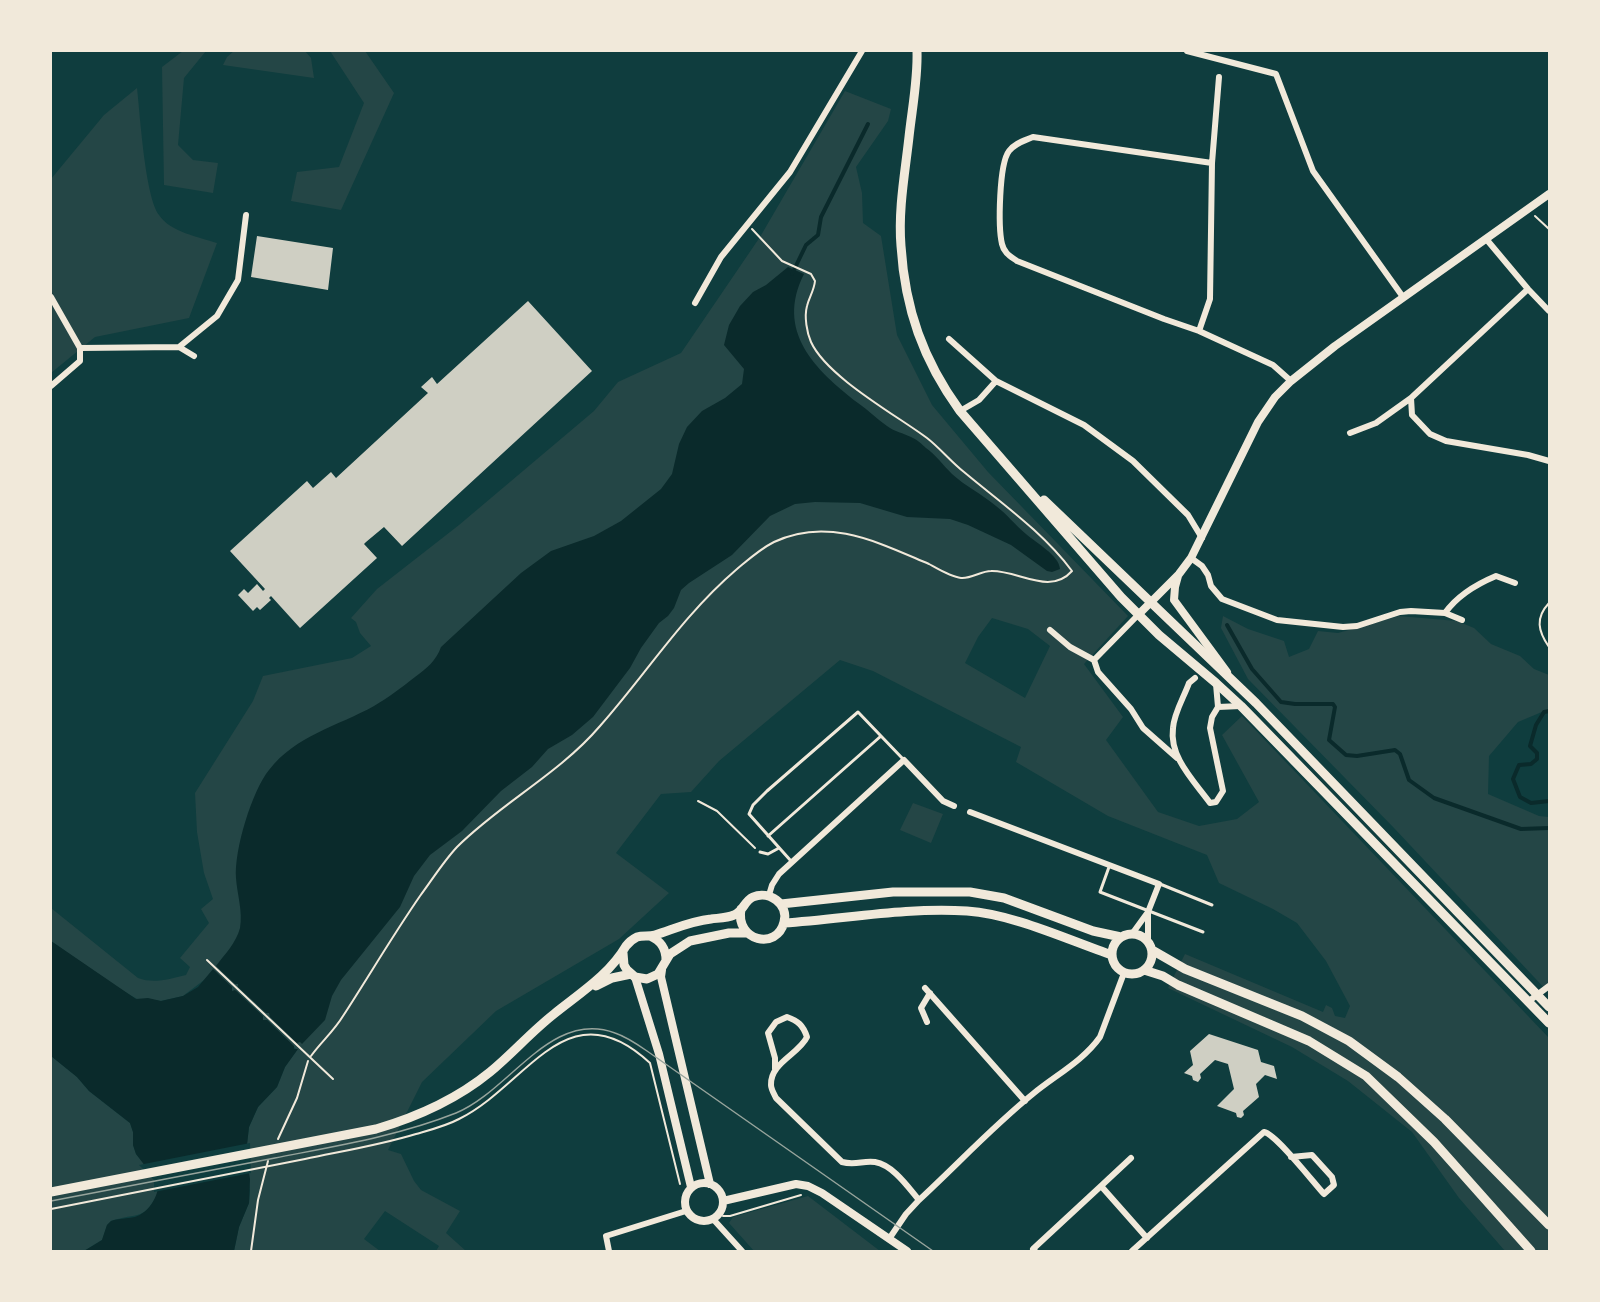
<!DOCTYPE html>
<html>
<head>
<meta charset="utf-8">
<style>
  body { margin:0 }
  #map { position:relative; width:1600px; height:1302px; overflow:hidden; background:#0f3d3e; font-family:Helvetica,sans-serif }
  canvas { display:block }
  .frame { position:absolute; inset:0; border:52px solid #f1e9da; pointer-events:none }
</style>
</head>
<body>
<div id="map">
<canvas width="1600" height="1302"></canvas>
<div class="frame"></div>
</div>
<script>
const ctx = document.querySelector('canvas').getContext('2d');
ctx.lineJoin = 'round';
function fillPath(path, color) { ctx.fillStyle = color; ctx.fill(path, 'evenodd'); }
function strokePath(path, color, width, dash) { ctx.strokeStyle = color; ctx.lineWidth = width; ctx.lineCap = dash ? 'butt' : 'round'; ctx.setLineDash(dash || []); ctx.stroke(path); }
fillPath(new Path2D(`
  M183,51H206L184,78L178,145L193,160L218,163L213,193L164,185L162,67Z
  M234,51H305L311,58L314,78L223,65L227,57Z
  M330,51H365L394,93L341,210L291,201L297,172L339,167L364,103Z
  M137,88C140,114 145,196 159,215C170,232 199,237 217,243L189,318L95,337L51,373V179L104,115Z
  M845,91L891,109L888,121L856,167L862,193L863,223L881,236L897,335L932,405L988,472L1128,616L1084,664L1123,717L1106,740L1158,812L1199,826L1237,819L1259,802L1222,735L1242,716L1549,1038V1251H1505L1459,1198L1412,1132L1348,1081L1292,1047L1168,988L1185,954L1323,1012L1326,1005L1332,1008L1335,1016L1345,1018L1350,1006L1326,961L1297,923L1273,909L1219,883L1207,855L1108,816L1016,762L1021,747L873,671L840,660L719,761L691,792L661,794L616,853L669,893L619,939L496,1011L422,1082L388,1150L401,1154L414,1181L421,1190L460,1211L446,1233L466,1251H436L439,1246L385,1211L364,1239L380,1251H234L239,1227L249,1203L250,1191L246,1153L249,1127L258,1107L277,1087L285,1067L297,1050L267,1020H263V1016L236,991H232L231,987L208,977L183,996L161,1001L137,999L118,988L51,941V908L138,978C154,984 169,979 186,975L190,967L180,958L209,923L201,909L213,899L204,873L197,832L195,793L253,701L263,676L352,658L371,646L360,633L356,622L351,618L377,589L459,525L594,411L618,382L681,353L760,237ZM992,618L1028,629L1050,646L1025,698L965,663L978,637Z
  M1223,616L1248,629L1284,641L1289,657L1309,649L1318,631L1338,633L1399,616L1457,621L1474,628L1491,644L1520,656L1534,669L1549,675V709L1518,722L1489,756L1488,794L1539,816L1549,817V993L1394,828L1248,679L1221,628Z
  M913,803L943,814L931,843L900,830Z
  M51,1056L77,1077L89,1091L130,1123L133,1132V1145L136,1154L155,1176L159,1190C145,1222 138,1212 111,1221L107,1225L102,1240L84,1251H51Z
  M808,1196L880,1251H754L729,1223L733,1217Z`), '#244646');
fillPath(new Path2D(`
  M788,267L804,274C775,331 815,370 858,403C868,410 877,419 887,426C895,432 903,433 911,437C916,439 922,444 926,448C936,455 943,465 952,474C965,486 982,494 996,506C1007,514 1015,525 1026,534C1036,543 1059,555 1060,569L1052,572L1047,571L1011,545L968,525L950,519L907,517L860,503L815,502L795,504L770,516L732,555L689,583L681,590L674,608L668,616L659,623L641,648L630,668L593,717L572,735L548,749L532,767L501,791L462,831L430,855L414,876L400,907L341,980L332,996L325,1020L302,1044L300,1042L297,1043L270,1017L269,1013H266L238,987V984H235L216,966C225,954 236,943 240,928C243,911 237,894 236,878C234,850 252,791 269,770C295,736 338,726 374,706C388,698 402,687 415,677C427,668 436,661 441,647L521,573L551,551L594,536L621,521L661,489L672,474L679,444L687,427L702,411L725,398L742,384L744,369L724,345L729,325L740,306L753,292L766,285Z
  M51,941L136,999L148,998L161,1001L183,996L198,987L213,969L232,987V991L235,990L263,1016V1020H267L294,1046V1049H298L285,1067L277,1087L258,1107L249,1127L246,1153L250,1179L249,1203L239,1227L234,1251H84L102,1240L107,1225L111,1221C119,1218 127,1219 135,1217C148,1213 159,1197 158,1183L136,1154L133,1145V1132L130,1123L89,1091L77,1077L51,1056Z`), '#0a2a2b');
fillPath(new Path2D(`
  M250,1143L251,1173L154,1192V1180L139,1165Z`), '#0f3d3e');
strokePath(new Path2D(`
  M792,274L806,245L818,235L821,217L868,124
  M1227,625L1252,669L1281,702L1295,704H1333L1335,707L1329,740L1346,755L1357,756L1395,750L1400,754L1409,780L1434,798L1521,829L1549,828
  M1549,711L1544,712L1536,725L1530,746L1537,753V759L1531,764L1519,765L1513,779L1520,797L1531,803L1549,801`), '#0a2a2b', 4);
fillPath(new Path2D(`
  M257,236L333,248L328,290L251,277Z
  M528,301L592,371L402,546L384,527L366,542L364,544L377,558L300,628L271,596L269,598L271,600L260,610L257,607L253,611L238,595L244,589L248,593L257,584L263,591L265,589L230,551L307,481L313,488L331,472L336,478L428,393L421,387L432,377L437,384Z
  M1209,1034L1258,1050L1261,1062L1274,1066L1277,1079L1265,1075L1256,1084L1259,1097L1243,1111L1244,1115L1241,1118L1237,1117L1236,1113L1217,1106L1234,1089L1228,1064L1215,1060L1200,1074L1201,1078L1198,1082L1193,1080L1192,1076L1184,1073L1193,1065L1190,1051Z`), '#cfcfc3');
strokePath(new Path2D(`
  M1535,216L1549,229
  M1549,603C1535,618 1538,631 1549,647
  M698,801L717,811L755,848
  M207,960L333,1079
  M311,1056C321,1042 334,1031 343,1016C369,976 393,935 420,896C432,880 443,862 457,847C501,803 559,774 600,726C647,673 682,616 737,569C749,559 760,549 774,542C828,516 879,543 929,564C938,569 951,577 961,578C971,579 981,571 991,571C1018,570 1050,596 1072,571C1043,532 1001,503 964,472C951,462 940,448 927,438C896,415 827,377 811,342C807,333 804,317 807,306C809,297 814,291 815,281L811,274L782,261L752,229
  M278,1139L297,1098L308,1061
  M51,1209C136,1192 221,1175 305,1159C343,1151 380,1145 416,1134C430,1130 446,1126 459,1119C528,1085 567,986 650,1063L680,1184
  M723,1216H730L801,1195
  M251,1251L258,1200L268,1161`), '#f1e9da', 2);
strokePath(new Path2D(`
  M768,836L881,736
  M760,852L768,854L779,848
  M791,861L749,814L753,805L767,791L858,712L903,759
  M1109,867L1100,892L1203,932
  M1160,884L1212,905`), '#f1e9da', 3);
strokePath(new Path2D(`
  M1187,51L1276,74L1313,171L1403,297
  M1219,77L1212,163L1210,299L1199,331L1273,365L1291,381
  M1487,240L1528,289L1549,311
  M1528,289L1411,398L1412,415L1430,434L1446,441L1528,455L1549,461
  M51,297L80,348V361L51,386
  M695,303L721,257L790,172L862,51
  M1199,331L1164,319L1017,261C1010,256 1004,253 1002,244C998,227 999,164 1009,151C1015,143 1024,141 1033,137L1212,163
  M949,339L996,381L1084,425L1133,461L1188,515L1202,538
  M179,347L217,316L238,280L246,215
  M80,348L179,347L194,356
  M960,411L979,400L996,381
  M1350,433L1376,423L1411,398
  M1191,558L1202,566L1208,575L1211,586L1222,599L1277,620L1343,627L1357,626L1400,612L1411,611L1445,613L1462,620
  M1445,613C1457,596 1477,584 1496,576L1515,583
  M1050,630L1070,647L1094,660
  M1094,660L1098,672L1131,709L1143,728L1177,758
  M1094,660L1138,615
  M1195,678L1189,683C1184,697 1174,713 1173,728C1169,757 1194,781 1210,803L1216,802L1223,791L1210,728L1212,717L1218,707L1216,684
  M1218,707L1241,706
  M970,812L1159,884L1148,912V942
  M769,895L772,885L779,874L904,760L943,801L954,806
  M1132,934L1148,912
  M925,988L1025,1101
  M1529,1001L1549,986
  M927,1022L921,1008L930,993
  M775,1069V1058L768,1033L776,1022L787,1017C798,1021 803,1025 807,1037C799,1054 770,1063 771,1085C771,1089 774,1094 776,1098L842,1162C856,1166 863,1160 875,1162C893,1165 908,1187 919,1200
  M1101,1186L1131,1158
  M713,1219L742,1251
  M889,1239L906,1214L919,1200C957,1165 993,1126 1034,1093C1056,1075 1083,1061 1100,1037L1124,973
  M609,1251L606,1236L686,1211
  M1035,1251L1033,1249L1101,1186L1147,1238
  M1132,1251L1264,1132C1276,1134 1313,1182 1324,1194L1334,1185L1332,1177L1312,1155L1291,1157`), '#f1e9da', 6);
strokePath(new Path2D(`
  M1178,576L1175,587L1174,600L1227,672
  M1138,615L1179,574L1191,558L1258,422L1275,397L1291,381L1335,346L1549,194
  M662,970L661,977L710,1184
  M635,977L659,1054L691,1187
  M685 1202a19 19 0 1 1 38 0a19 19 0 1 1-38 0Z
  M723,1201L796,1184L808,1186L822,1193L907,1251`), '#f1e9da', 8);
strokePath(new Path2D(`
  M917,51C918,79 912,109 909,137C905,173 898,210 901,246C905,309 923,360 960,411L1121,597L1159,635L1216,683L1241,706L1549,1023
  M1044,500L1256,703L1549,1007
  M781,904L893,892H970L1004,898L1093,931L1121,937
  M784,923C845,919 906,907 967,911C1013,914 1068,940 1112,955
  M1112 954a20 20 0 1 1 40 0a20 20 0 1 1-40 0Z
  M650,936C661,941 666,948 666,960
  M1152,950L1185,969L1302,1016L1349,1041L1398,1077L1445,1119L1549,1225
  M623,953L624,965L627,970L635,977L647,979L658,974L670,954L690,941L729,933H747
  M1144,970L1163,976L1178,985L1309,1041L1366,1076L1434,1142L1531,1251
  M596,986L612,978L631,974
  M51,1192L376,1129C417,1117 457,1099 490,1072C512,1054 531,1032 554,1014C580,993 609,975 626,946C629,942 633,939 637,937C643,935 649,937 655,935C674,929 691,921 711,919C719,918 727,918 734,915C743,912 744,901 753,897C769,890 789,904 784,922C777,951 735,941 741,909`), '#f1e9da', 9);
strokePath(new Path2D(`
  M51,1201C126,1187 200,1172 275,1158C336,1146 398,1136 456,1113C510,1091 551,1009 615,1033C627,1037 637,1044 647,1051L933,1251`), '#97a49c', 1.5);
</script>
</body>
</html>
